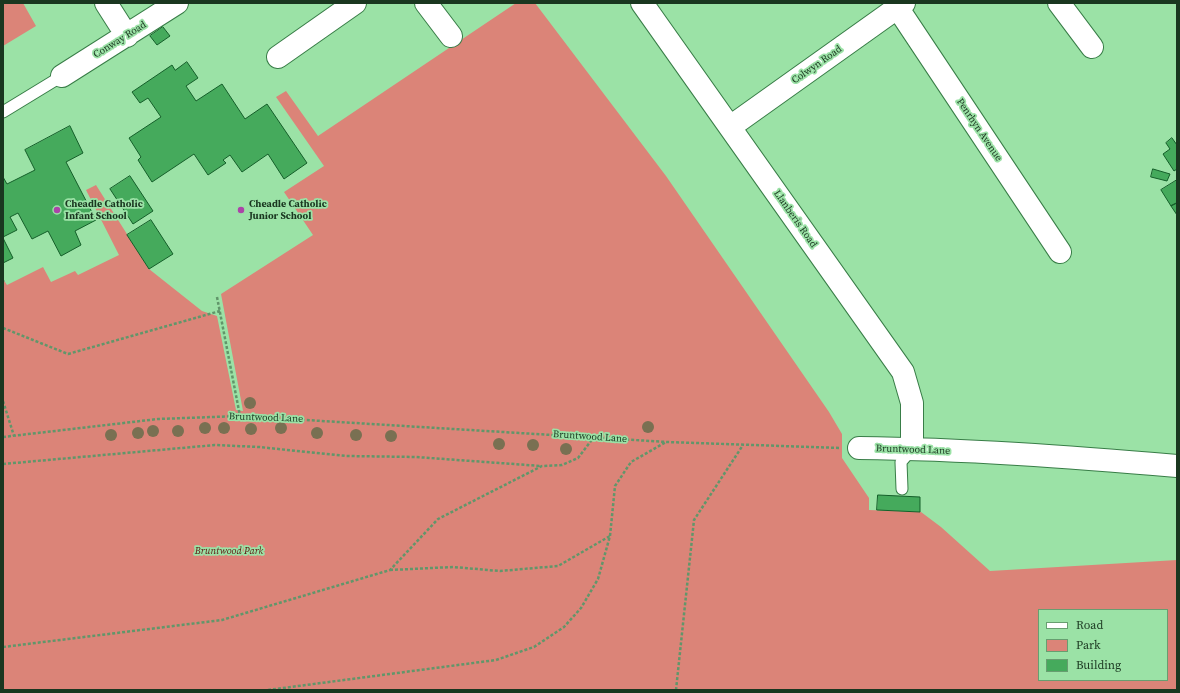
<!DOCTYPE html>
<html>
<head>
<meta charset="utf-8">
<style>
  body { margin:0 }
  #map { position:relative; width:1180px; height:693px; overflow:hidden; background:#9be2a6; font-family:"Source Serif 4",serif }
  canvas { display:block }
  .frame { position:absolute; inset:0; border:4px solid #1a3720; pointer-events:none }
  .legend { position:absolute; left:1038px; top:609px; width:130px; height:72px; box-sizing:border-box; background:#9be2a6; border:1px solid #679e70; margin:0; padding:5px 7px; list-style:none; font-size:12px; color:#1a3720 }
  .legend li { display:flex; align-items:center; gap:8px; height:20px }
  .legend b { width:20px; border:1px solid #679e70 }
</style>
</head>
<body>
<div id="map">
<canvas width="1180" height="693"></canvas>
<div class="frame"></div>
<ul class="legend">
<li><b style="height:5px;background:#fff"></b>Road</li>
<li><b style="height:11px;background:#db8478"></b>Park</li>
<li><b style="height:11px;background:#45aa5c"></b>Building</li>
</ul>
</div>
<script>
const ctx = document.querySelector('canvas').getContext('2d');
ctx.lineJoin = 'round';
function fillPath(path, color) { ctx.fillStyle = color; ctx.fill(path, 'evenodd'); }
function strokePath(path, color, width, dash) { ctx.strokeStyle = color; ctx.lineWidth = width; ctx.lineCap = dash ? 'butt' : 'round'; ctx.setLineDash(dash || []); ctx.stroke(path); }
function drawText(font, color, halo, rows, align = 'center') {
  ctx.font = font + ' "Source Serif 4",serif'; ctx.lineWidth = 3.5; ctx.setLineDash([]); ctx.textBaseline = 'middle'; ctx.strokeStyle = halo; ctx.fillStyle = color; for (const [text, x, y, turn = 0] of rows) {
    ctx.save(); ctx.translate(x, y); ctx.rotate((+turn || 0) * Math.PI / 180); ctx.textAlign = isNaN(turn) ? turn : align; if (halo) ctx.strokeText(text, 0, 0); ctx.fillText(text, 0, 0); ctx.restore();
  }
}
fillPath(new Path2D(`
  M3,3H23L36,26L3,46Z
  M516,3H535L666,176L829,412L842,434V458L869,498V510L921,512L941,527L990,571L1177,560V690H3V279L7,285L43,267L51,282L75,271L78,275L119,255L86,190L96,185L149,269L202,311L217,316L236,410L243,411L221,294L313,235L284,192L324,166L276,97L286,91L318,136ZM1039,610H1167V680H1039Z`), '#db8478');
const building = new Path2D(`
  M163,27L170,36L157,45L150,36Z
  M187,62L198,78L186,86L196,101L222,84L245,119L267,104L307,163L284,179L268,154L242,172L230,155L223,160L226,163L208,175L194,154L152,182L138,160L141,157L129,138L161,117L148,98L140,103L132,92L172,65L175,70Z
  M70,126L83,153L66,162L96,220L75,231L81,245L61,256L48,231L32,239L18,213L10,217L17,230L3,237V177L7,184L35,170L25,150Z
  M1172,138L1177,145V169L1174,171L1163,154L1170,149L1166,143Z
  M1153,169L1170,174L1167,181L1151,177Z
  M130,176L153,211L133,224L110,189Z
  M1177,180V203L1171,206L1161,190Z
  M1177,203V215L1171,206Z
  M151,220L173,254L149,269L127,235Z
  M3,238L13,258L3,263Z
  M878,495L920,497V512L877,510Z`);
fillPath(building, '#45aa5c');
strokePath(building, '#145e29', 1);
const lane = new Path2D(`
  M3,112L62,76
  M902,489L901,462L912,449`);
const street = new Path2D(`
  M106,3L127,36
  M426,3L451,36
  M642,3L903,372L912,403V449
  M1059,3L1092,47
  M897,7L1060,252
  M278,57L355,3
  M62,76L177,3
  M730,127L904,3
  M859,448C965,449 1071,457 1177,466`);
strokePath(lane, '#387d47', 13);
strokePath(street, '#387d47', 24);
strokePath(new Path2D(`
  M3,281L4,280
  M217,297L240,416
  M3,328L68,354L220,311
  M3,401L14,436
  M3,437L158,419L240,416L667,442L840,448
  M3,464L215,445L259,447L346,456L416,457L541,466
  M390,570L453,567L500,571L558,566L610,536
  M3,647L222,620L390,570L438,519L542,466L562,465L578,458L594,437
  M268,690L496,660L534,647L564,627L581,608L598,579L610,536L615,486L631,462L666,442
  M676,690L694,520L743,445`), '#61966a', 2.5, [3, 2]);
strokePath(lane, '#fff', 11);
strokePath(street, '#fff', 22);
ctx.fillStyle = '#797052';
for (const [x, y] of [
  [250,403],
  [648,427],
  [205,428],
  [224,428],
  [281,428],
  [251,429],
  [153,431],
  [178,431],
  [138,433],
  [317,433],
  [111,435],
  [356,435],
  [391,436],
  [499,444],
  [533,445],
  [566,449]
]) { ctx.beginPath(); ctx.arc(x, y, 6, 0, 2 * Math.PI); ctx.fill(); }
for (const [x, y, r, color] of [
  [57,210,4,"#ab44a8"],
  [241,210,4,"#ab44a8"]
]) { const dot = new Path2D(); dot.arc(x, y, r, 0, 2 * Math.PI); ctx.fillStyle = color; ctx.fill(dot); strokePath(dot, '#9be2a6', 1.5); }
drawText('10px', '#1a3720', '#9be2a6', [
  ["Conway Road",120,40,-32],
  ["Colwyn Road",817,65,-35],
  ["Penrhyn Avenue",979,130,56],
  ["Llanberis Road",795,219,55],
  ["Bruntwood Lane",266,418,2],
  ["Bruntwood Lane",590,437,4],
  ["Bruntwood Lane",913,450,2]
]);
drawText('bold 10px', '#1a3720', '#9be2a6', [
  ["Cheadle Catholic",65,204],
  ["Infant School",65,216],
  ["Cheadle Catholic",249,204],
  ["Junior School",249,216]
], 'left');
drawText('italic 10px', '#5d130e', '#9be2a6', [
  ["Bruntwood Park",229,551]
]);
</script>
</body>
</html>
